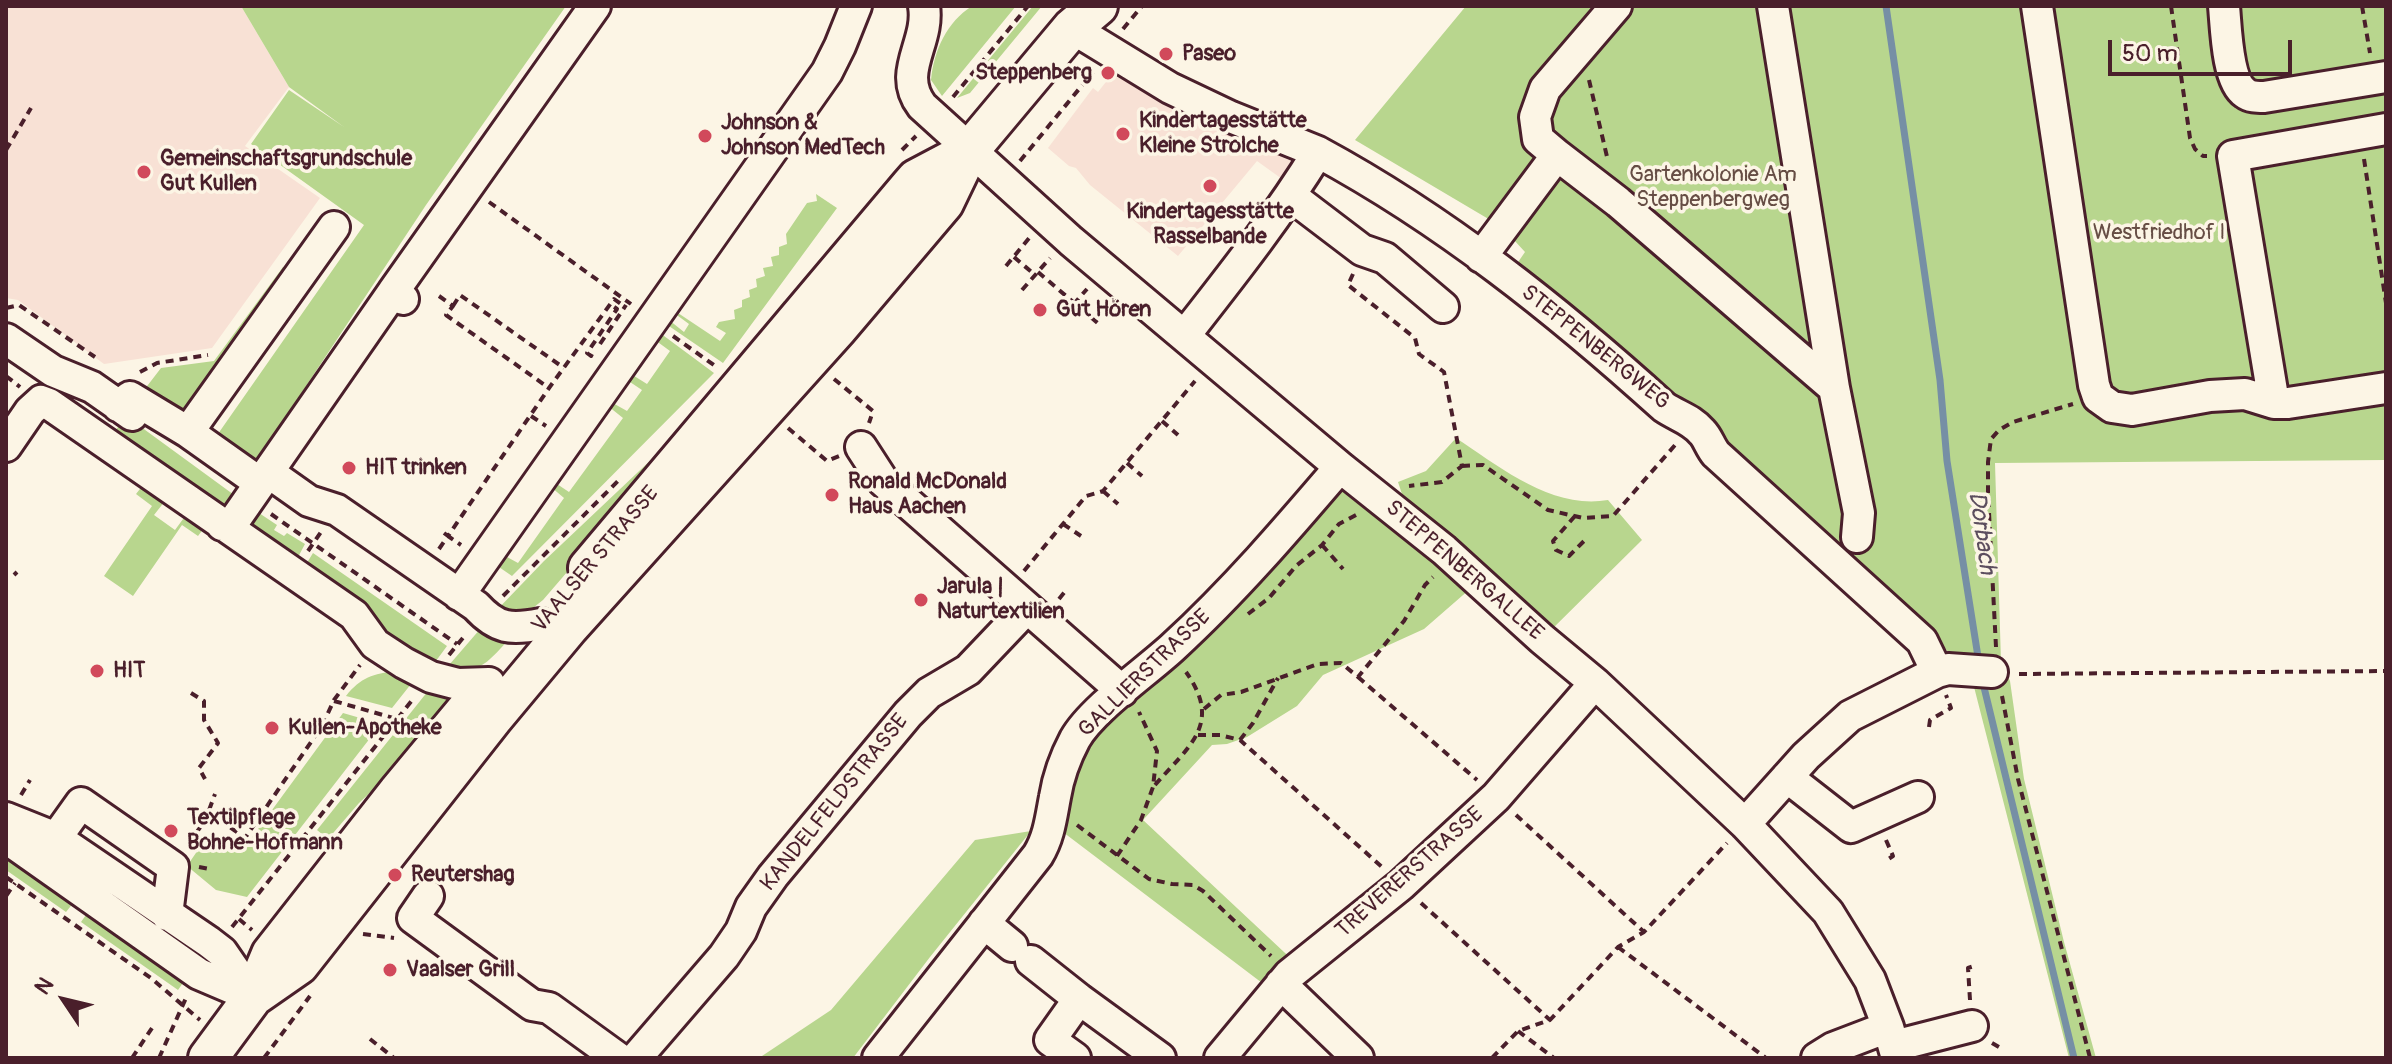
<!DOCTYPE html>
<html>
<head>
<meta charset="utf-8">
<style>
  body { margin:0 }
  #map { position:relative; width:2392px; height:1064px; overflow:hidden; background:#fcf5e5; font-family:Pangolin,sans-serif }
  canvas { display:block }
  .frame { position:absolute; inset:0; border:8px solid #4a1f2b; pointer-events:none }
  .north { position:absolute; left:24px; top:960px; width:80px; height:80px; -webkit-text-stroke:6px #fcf5e5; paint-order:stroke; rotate:305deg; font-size:22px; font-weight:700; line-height:32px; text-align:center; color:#4a1f2b }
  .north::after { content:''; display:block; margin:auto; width:28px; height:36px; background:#4a1f2b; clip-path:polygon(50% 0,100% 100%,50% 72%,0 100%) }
  .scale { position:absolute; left:2108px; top:40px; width:184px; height:36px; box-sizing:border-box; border:4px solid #4a1f2b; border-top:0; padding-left:10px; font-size:24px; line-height:28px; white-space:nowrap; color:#4a1f2b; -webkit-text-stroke:6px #fcf5e5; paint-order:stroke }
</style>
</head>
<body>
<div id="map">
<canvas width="2392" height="1064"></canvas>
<div class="frame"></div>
<div class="north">N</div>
<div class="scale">50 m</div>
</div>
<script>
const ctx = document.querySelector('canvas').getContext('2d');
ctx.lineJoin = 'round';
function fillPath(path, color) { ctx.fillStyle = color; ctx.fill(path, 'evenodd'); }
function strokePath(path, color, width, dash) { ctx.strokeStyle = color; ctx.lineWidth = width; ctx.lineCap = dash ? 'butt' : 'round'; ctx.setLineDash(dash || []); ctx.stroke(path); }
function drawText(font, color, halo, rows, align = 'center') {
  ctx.font = font + ' Pangolin,sans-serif'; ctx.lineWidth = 7; ctx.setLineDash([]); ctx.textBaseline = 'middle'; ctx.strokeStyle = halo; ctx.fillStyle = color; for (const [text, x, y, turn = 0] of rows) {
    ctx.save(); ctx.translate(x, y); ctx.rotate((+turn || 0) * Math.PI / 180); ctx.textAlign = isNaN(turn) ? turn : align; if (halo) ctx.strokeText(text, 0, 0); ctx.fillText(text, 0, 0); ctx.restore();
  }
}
fillPath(new Path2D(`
  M6,6H241L289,87L245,146L320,198L212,348L104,364L18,300L6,298Z
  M1113,73L1171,105L1291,156L1297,162L1289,184L1257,161L1178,256L1090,185L1076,168L1069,166L1048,148L1093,88L1098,92Z`), '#f8e1d5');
fillPath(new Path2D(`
  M241,6H566L426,205L257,460L251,464L213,441L364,225L251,144L289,90L344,127L289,87Z
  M972,6H1016L942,96L931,80C934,50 947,22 972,6Z
  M1033,6H1042L970,93L957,98Z
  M1466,6H2386V460L1995,463L2001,662L2010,681L2024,779L2064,942L2096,1058H2069L1973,683L1955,659L1872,572L1597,329L1514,268L1525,252L1502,227L1355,140Z
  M816,194L837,208L723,363L666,324L669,320L684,332L689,324L674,313L675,311L720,341L726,333L716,327L719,322L735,319L734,310L742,307V300L750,297L749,290L757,287L756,279L765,276L763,268L773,266L771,257L779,255V247L787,244L786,234L807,203L817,201Z
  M283,267L296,275L188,426L141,394L161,368L214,361Z
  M784,301L792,307L711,405L543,600L524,615L494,613L544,561L655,456L724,378Z
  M660,333L714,373L512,576L496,565L500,559L504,561L507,557L518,563L564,498L551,487L554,482L569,492L623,418L608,406L611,402L627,411L642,390L627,380L631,374L647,384L670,351L655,340Z
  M126,416L241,500L231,514L113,434Z
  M1456,438C1500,467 1552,510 1608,500L1642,540L1542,639L1478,582L1424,629L1323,675L1297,706L1247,737L1227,744L1212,745L1143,820L1300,967L1274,992L1051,823L1063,768L1340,467L1456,561L1471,554L1402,494L1398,482L1426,471Z
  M143,485L165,501L154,515L175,530L186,515L204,528L198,536L182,525L133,596L104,576L152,506L136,494Z
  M253,509L277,525L274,530L284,536L287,533L305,544L297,559L243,525Z
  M313,553L447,646L430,669L408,654L358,608L305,566Z
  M481,628L509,639C483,668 482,670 443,672Z
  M396,671L415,679L392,708L346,696C361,677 373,674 396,671Z
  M432,686L456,693L395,769L359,803L328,839L317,830Z
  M343,713L381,724L247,897L216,890L187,866L211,831L242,851Z
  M1031,831L930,957L853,1058H759L831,1010L975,840Z
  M6,854L74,902L66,912L6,870Z
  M88,912L185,980L178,990L81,922Z`), '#b8d68e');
strokePath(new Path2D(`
  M1886,6L1940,380L1947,461L1979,663
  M1982,679L2074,1058`), '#768fa5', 7);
const minor = new Path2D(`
  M924,6C930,43 896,72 922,106L1071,241L1340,467L1444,550L1542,639L1595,683L1745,824L1828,912L1870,980L1888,1027L1897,1058
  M1773,6L1834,388
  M2037,6L2094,385L2098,397L2112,407L2132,410L2210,396L2245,394L2274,403H2288L2386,388
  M2224,6C2226,27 2227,81 2245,93C2250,97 2257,97 2264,97L2386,77
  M1072,28L1170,88L1231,117L1318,152
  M1557,155L1618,202L1834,388L1859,513L1857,537
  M1291,196L1362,250L1385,258L1443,307
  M1481,257L1557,155L1538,139L1535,117L1545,89L1616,6
  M393,292L595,6
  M1185,335C1232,275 1278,217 1318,152C1444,220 1558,311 1664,407C1677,416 1691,419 1702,432C1708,438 1710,447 1716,454L1922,641L1937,672
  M6,339L53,371L92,387L132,415
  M2274,403L2233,156L2386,129
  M118,406L130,397L188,432L334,227
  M188,432L260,483
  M6,446L30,411L41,401L49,404L354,615L375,644L404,663L431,677L458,684L489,683
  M861,447L883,481L1122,691
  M268,472L309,501L337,510L476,606C497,629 511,630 541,624
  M222,525L234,521L393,292L403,299
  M459,595L827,72L840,46L856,6
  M1787,777L1851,827L1918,797
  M6,818L56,838L209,942L222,952L253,997
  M1745,824L1806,756L1850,716L1937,672L1948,669L1992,672
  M6,838L199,974L253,997
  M56,838L81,803L173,867L167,915
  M428,896L413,918L532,1005L549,1008L618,1058
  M984,923L1012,946
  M1031,961L1079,999
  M1281,984L1358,1058
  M1894,1046L1972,1026
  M636,1058L724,956L741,931L751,907L773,876L908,714L929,693L968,670L1027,608
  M878,1058L1038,855C1049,837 1051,818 1055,797C1058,778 1066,756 1075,739C1092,709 1146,672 1173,647C1234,591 1287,529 1340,467
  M1075,1058L1050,1040L1079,999L1160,1058
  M1220,1058L1289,975L1401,885L1496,797L1595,683
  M1817,1058L1833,1048L1888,1027`);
const major = new Path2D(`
  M588,568L910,186L916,179L969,151
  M253,997L299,965L494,717L569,627L838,328L944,203L969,151L1072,28L1098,6
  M208,1058L253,997L271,954L398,792L477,697`);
strokePath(minor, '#4a1f2b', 36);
strokePath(major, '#4a1f2b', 44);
strokePath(new Path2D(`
  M2171,6L2190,138L2195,149L2203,156H2207
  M2362,6L2370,53
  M1123,29L1142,6
  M1589,80L1608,161
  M953,97L1028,6
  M6,150L31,108
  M902,150L916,136
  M2364,159L2386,303
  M1020,161L1093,72
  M489,202L631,304
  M1014,257L1035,275
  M1006,266L1030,237
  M1038,272L1100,325
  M1353,274L1348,285L1415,338L1419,354L1444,372L1462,466L1442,482L1409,486
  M1022,290L1050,258
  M439,296L453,306L446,315L549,388
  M453,306L460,295L564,368
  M6,308L19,305L95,357
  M1064,315L1087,289
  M673,336L718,368
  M600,344L626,305
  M592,354L591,356L587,353L617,309L610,304
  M140,372L157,363L208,355
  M6,376L20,387
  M834,379L873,411L869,423
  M531,416L546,426
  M1162,421L1178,435
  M788,428L827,461L839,456
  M1127,463L1142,476
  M1462,466L1483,465L1548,510L1583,518L1613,516L1676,444
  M1103,491L1118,504
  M271,514L457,644
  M1575,516L1553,541L1556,550L1569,556L1585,540
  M1063,524L1081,536
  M444,533L448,536L549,388L614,299L625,307
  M1322,545L1343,569
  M439,549L448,536L461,545
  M308,551L321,532
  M1024,571L1086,496L1103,491L1195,381
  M14,575L17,572
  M503,596L618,481
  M1059,599L1067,589
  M1248,614L1269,598L1296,566L1322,545L1339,524L1356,515
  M1996,647L1988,493V462L1991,439L1999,430L2013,422L2073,404
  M449,655L466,634
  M2019,674L2386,671
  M1358,677L1477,780
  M191,693L204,701V720L218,743L199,768L205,779
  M2002,696L2018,779L2090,1058
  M334,701L397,719
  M1204,709L1221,695L1241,692L1318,664L1341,663L1358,677L1404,621L1425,585L1433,577
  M1929,727L1930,720L1951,708L1946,695
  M1198,735H1220L1240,740L1382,867
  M1240,740L1253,723L1278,678
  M1155,785C1189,746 1223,724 1186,672
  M21,795L30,780
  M1516,815L1644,932
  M205,821L220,820L245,838L322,726L334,700L360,665
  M1077,825L1149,879L1172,884L1193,885L1203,891L1271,956
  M1886,840L1893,856L1887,860
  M187,845L205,821L215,794
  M1117,856L1141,820L1153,787L1157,751L1139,712
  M199,867L209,869
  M6,877L151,978L200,1020
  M6,896L15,883
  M1421,903L1550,1020
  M239,919L252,930
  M232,927L413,699
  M363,934L394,938
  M1618,947L1766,1058
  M1970,1000L1968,968L1974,966
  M1518,1031L1554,1058
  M370,1039L394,1058
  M1992,1043L2004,1050
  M132,1058L154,1025
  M159,1058L186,998
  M264,1058L310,996
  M1492,1058L1518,1031L1550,1020L1618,947L1644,932L1727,843`), '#4a1f2b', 4, [8, 6]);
strokePath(minor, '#fcf5e5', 30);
strokePath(major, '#fcf5e5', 38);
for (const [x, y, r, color] of [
  [1166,54,8,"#d1495b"],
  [1108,73,8,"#d1495b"],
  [1123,134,8,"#d1495b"],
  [705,136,8,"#d1495b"],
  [144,172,8,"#d1495b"],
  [1210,186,8,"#d1495b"],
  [1040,310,8,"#d1495b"],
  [349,468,8,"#d1495b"],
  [832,495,8,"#d1495b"],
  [921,600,8,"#d1495b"],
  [97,671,8,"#d1495b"],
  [272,728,8,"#d1495b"],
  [171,831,8,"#d1495b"],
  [395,875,8,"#d1495b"],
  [390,970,8,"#d1495b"]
]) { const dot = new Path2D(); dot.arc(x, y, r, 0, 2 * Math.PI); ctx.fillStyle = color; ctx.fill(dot); strokePath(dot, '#fcf5e5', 3); }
drawText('bold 22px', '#4a1f2b', '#fcf5e5', [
  ["Paseo",1182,54],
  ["Steppenberg",1092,73,"right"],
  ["Kindertagesstätte",1139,121],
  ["Kleine Strolche",1139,146],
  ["Johnson &",721,123],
  ["Johnson MedTech",721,148],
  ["Gemeinschaftsgrundschule",160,159],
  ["Gut Kullen",160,184],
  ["Kindertagesstätte",1210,212,"center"],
  ["Rasselbande",1210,237,"center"],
  ["Gut Hören",1056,310],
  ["HIT trinken",365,468],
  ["Ronald McDonald",848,482],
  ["Haus Aachen",848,507],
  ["Jarula |",937,587],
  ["Naturtextilien",937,612],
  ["HIT",113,671],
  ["Kullen-Apotheke",288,728],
  ["Textilpflege",187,818],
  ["Bohne-Hofmann",187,843],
  ["Reutershag",411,875],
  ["Vaalser Grill",406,970]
], 'left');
drawText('22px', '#664d44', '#fcf5e5', [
  ["Gartenkolonie Am",1713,175],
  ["Steppenbergweg",1713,200],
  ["Westfriedhof I",2159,233]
]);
drawText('22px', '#4a1f2b', '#fcf5e5', [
  ["STEPPENBERGWEG",1595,348,39],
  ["VAALSER STRASSE",596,560,-50],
  ["STEPPENBERGALLEE",1464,571,41],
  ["GALLIERSTRASSE",1145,674,-44],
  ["KANDELFELDSTRASSE",835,803,-51],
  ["TREVERERSTRASSE",1410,873,-41]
]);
drawText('italic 24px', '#5c4e5e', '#fcf5e5', [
  ["Dorbach",1981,533,82]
]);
</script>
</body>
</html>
